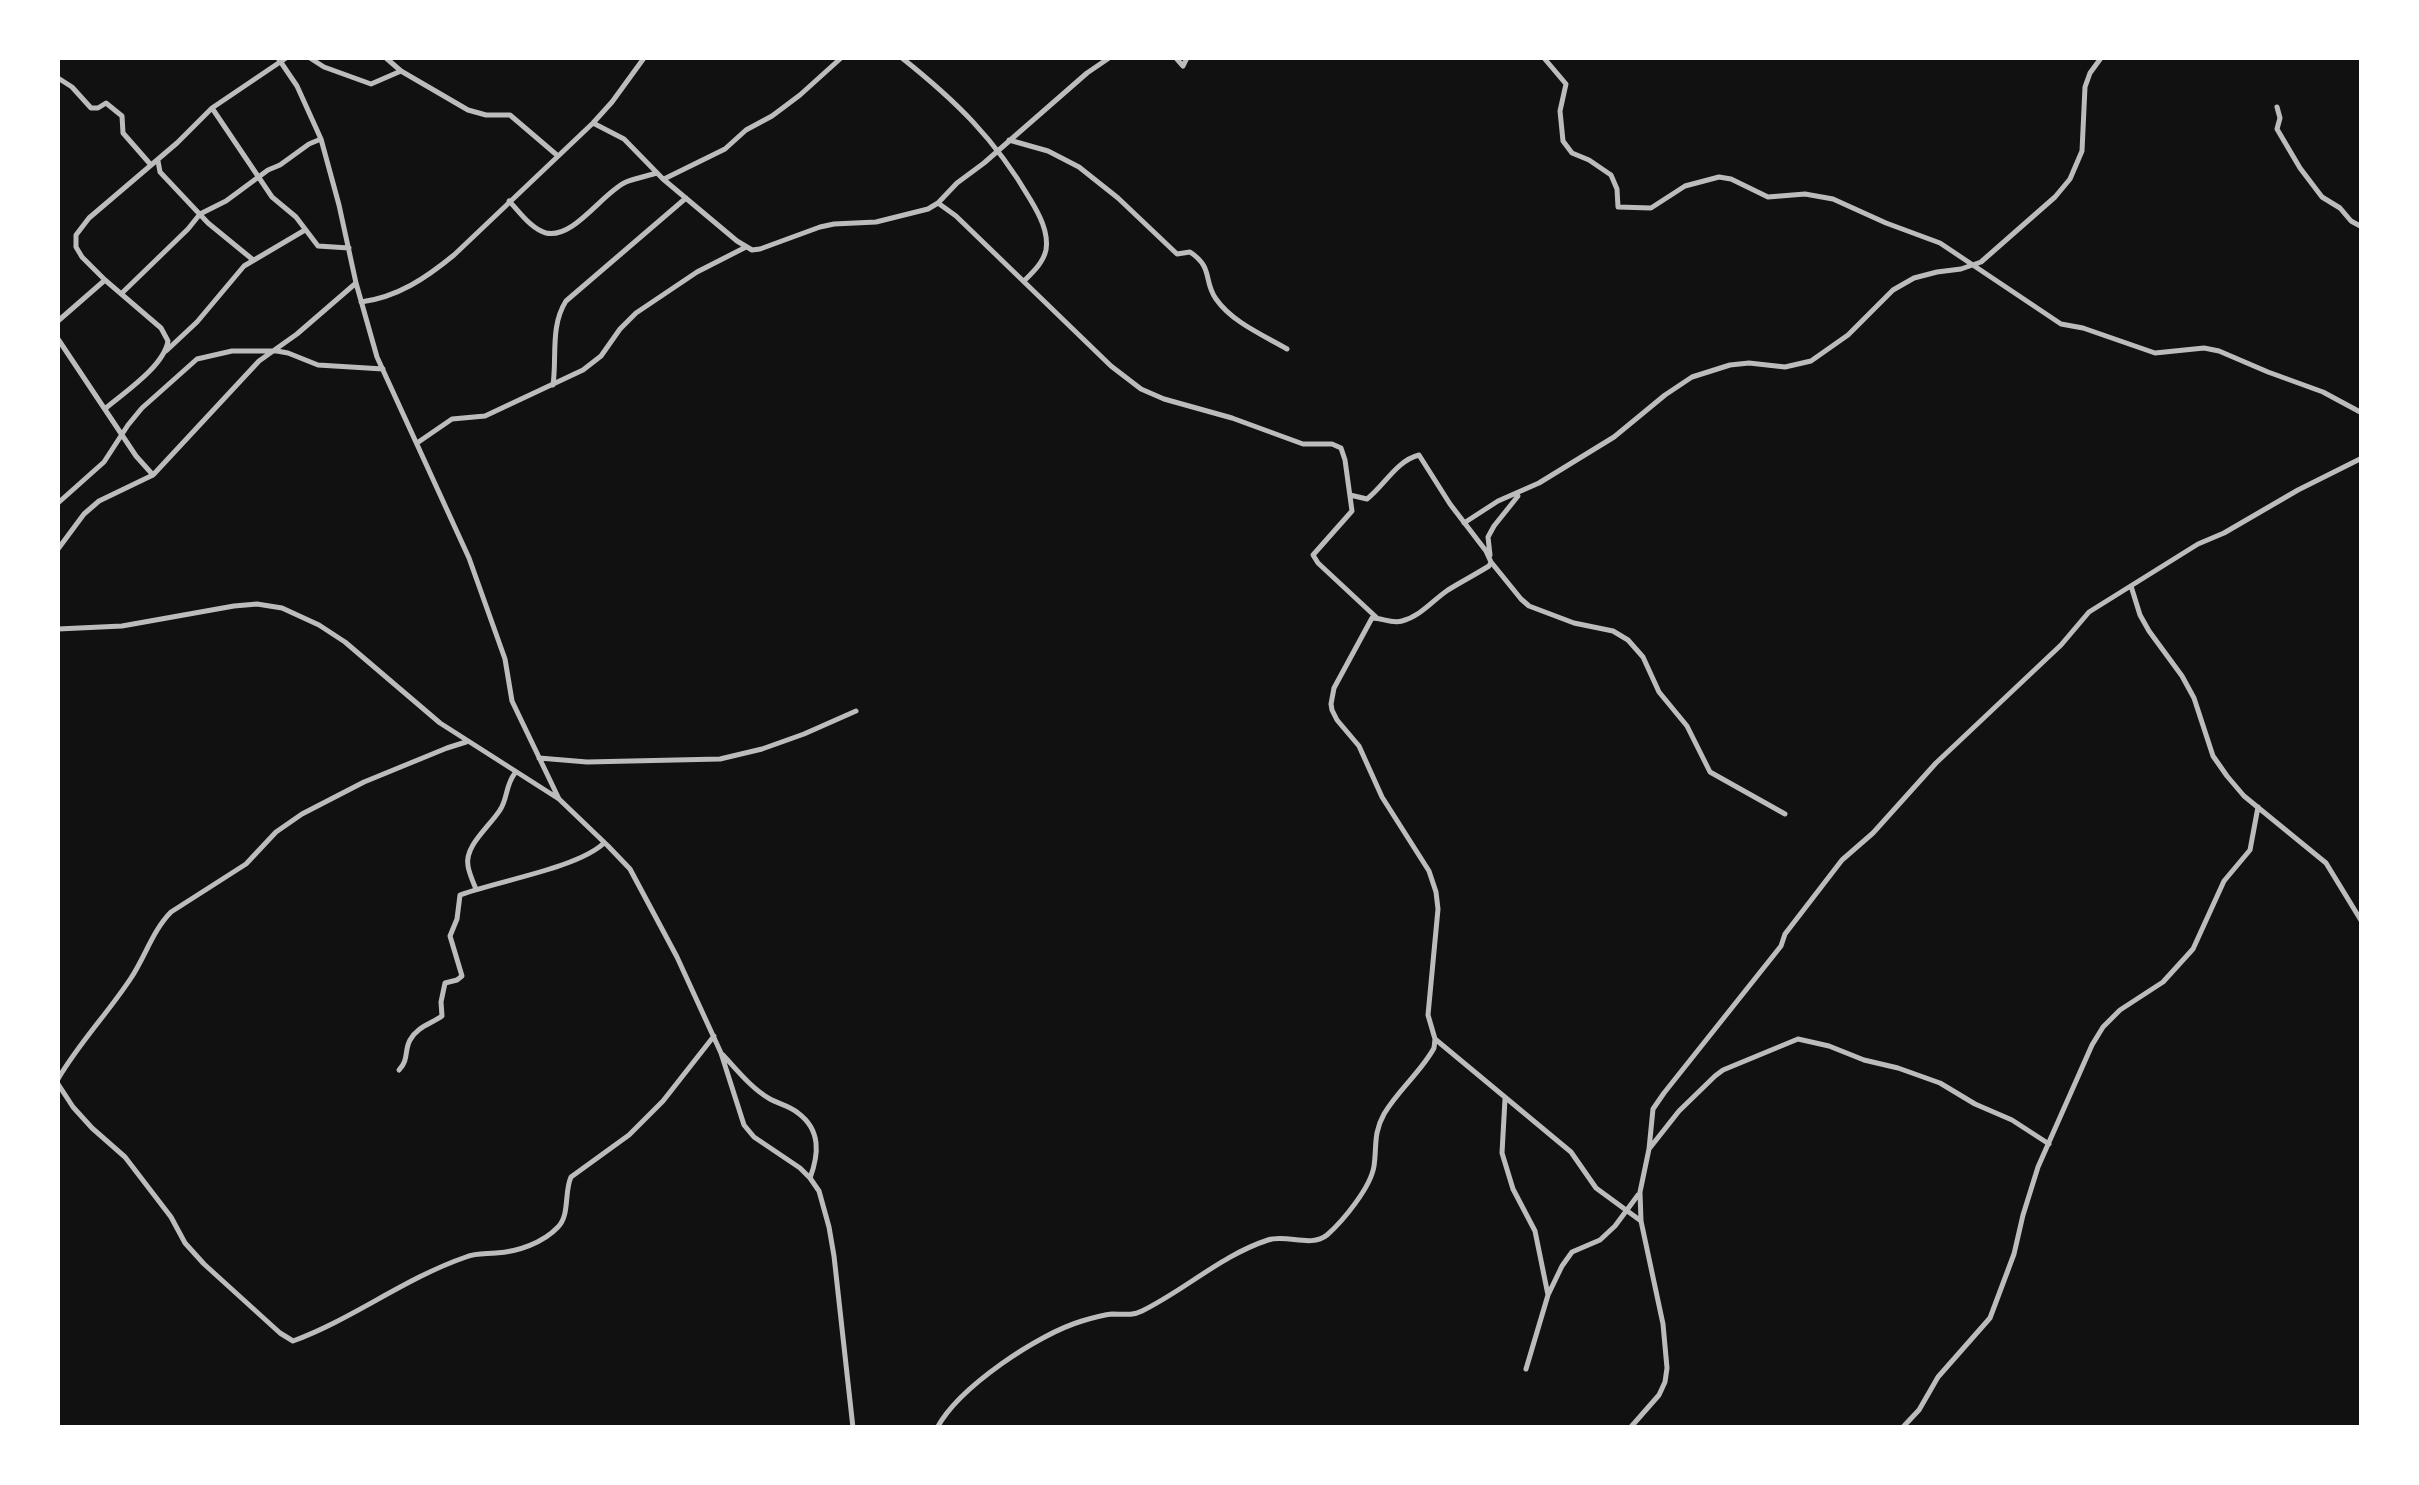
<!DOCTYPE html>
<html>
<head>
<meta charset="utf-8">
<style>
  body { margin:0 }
  #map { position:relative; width:2419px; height:1485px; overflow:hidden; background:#111; font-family:Commissioner,sans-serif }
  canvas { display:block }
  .frame { position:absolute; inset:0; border:60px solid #fff; pointer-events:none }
</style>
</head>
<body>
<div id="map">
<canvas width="2419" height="1485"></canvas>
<div class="frame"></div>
</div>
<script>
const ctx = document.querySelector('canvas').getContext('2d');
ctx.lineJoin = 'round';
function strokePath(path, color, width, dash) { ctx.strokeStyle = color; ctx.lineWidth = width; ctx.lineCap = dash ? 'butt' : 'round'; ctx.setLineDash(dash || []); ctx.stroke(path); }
strokePath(new Path2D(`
  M278,58L297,86L321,139L339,205L356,283L377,357L469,558L505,659L512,701L559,799
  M310,58L324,67L371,84L401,71L468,110L486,115H510L558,156
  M386,58L401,71
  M902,58C956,101 995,139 1030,199C1039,214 1049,232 1046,250C1043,263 1033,272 1024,281
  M1176,58L1183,66L1187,58
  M1544,58L1566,84L1560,111L1563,141L1572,153L1589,160L1611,175L1617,189L1618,207L1651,208L1685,186L1719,177L1731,179L1768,197L1805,194L1833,199L1886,223L1940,243L2061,324L2083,328L2155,353L2204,348L2219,351L2268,372L2323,392L2362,413
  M58,78L72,87L91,108H98L106,103L122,116L123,133L151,165
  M2277,107L2280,118L2277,129L2300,168L2322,197L2340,208L2351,221L2362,227
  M212,108L272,197L296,217L318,246L349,248
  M593,123L624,139L663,179L737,241L752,250L760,249L820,227L834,224L876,222L928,209L938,203L957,183L984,163L1087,73L1109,58
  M1009,140L1048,151L1079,167L1118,198L1177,254L1190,252C1214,268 1203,281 1216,299C1232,322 1263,335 1287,349
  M158,161L160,172L208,223L252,259
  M664,179L725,149L746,130L772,116L800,95L841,58
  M509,201C519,211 531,229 546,233C574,239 602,193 626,182C636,178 647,176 657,173
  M938,203L956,216L1111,366L1141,389L1164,399L1232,418L1303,444H1332L1341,448L1345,460L1352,511L1313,555L1318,563L1377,618
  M122,293L188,229L200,214L226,201L268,170L280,165L309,144L321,139
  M361,302C398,297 426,278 454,255L593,123L612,102L644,58
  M58,321L105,280
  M58,339L136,456L153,475
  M166,351L197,322L244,266L305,230
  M553,385C557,357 550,326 566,301L686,198
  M106,408C125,392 164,366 168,341L161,328L105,280L82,257L76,247V235L89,218L177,143L212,108L286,58
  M417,443L452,419L485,416L583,370L601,356L620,329L636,313L697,272L746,247
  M58,503L104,462L128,425L142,408L197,359L232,351H277L288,353L318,365L383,369
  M1464,523L1498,501L1539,483L1614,437L1665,395L1692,377L1730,365L1749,363L1785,367L1811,361L1848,335L1893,290L1914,278L1937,272L1961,269L1981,262L2055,197L2070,179L2082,151L2085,87L2090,73L2101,58
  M58,549L84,514L99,501L153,475L259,361L297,334L356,283
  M1490,555L1488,537L1494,526L1518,496
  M1491,562L1521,599L1529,606L1574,623L1613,631L1628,640L1643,657L1659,692L1687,726L1710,772L1785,814
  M2131,586L2140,615L2149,631L2182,676L2194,698L2213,756L2227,776L2244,796L2326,863L2362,922
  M58,629L122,626L234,606L257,604L282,608L319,625L345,642L440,723L559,799L608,846L630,869L677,957L721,1053L744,1125L754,1137L800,1168L810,1178L819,1191L829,1227L834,1256L853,1428
  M539,758L587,762L720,759L762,749L804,734L856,711
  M476,889C473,882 469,873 468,866C464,846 490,826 500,810C508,798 505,786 515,773
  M1435,1039L1571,1152L1596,1188L1641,1221
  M723,1055C737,1070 752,1089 770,1099C779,1104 790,1106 798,1113C821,1130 819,1154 810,1178
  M399,1070C409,1060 404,1051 410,1040C418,1026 431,1024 442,1016L441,1002L445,983L457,980L462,976L450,936L457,919L460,895C497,881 578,868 604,843
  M58,1079C79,1043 108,1013 131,978C145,957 153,930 171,912L246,864L276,832L302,814L364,782L447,748L466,742
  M58,1084L73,1107L92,1128L125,1157L171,1217L185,1243L204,1264L280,1333L293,1341C353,1319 405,1278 466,1257C476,1253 485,1254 496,1253C517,1252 543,1243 558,1227C570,1215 564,1192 571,1177L629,1135L663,1101L714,1036
  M1505,1099L1502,1153L1513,1189L1535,1231L1548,1295L1526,1369
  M1649,1149L1653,1109L1664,1093L1781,946L1785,934L1842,860L1873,833L1936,763L2061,645L2089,612L2198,544L2224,533L2298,490L2362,458
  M1548,1295L1562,1266L1572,1252L1600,1240L1615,1226L1638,1195
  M937,1428C959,1387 1038,1334 1082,1321C1092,1318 1102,1315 1112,1314C1123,1314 1132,1316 1142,1311C1185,1290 1222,1255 1268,1240C1287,1234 1311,1248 1327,1235C1343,1221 1371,1187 1374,1166C1377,1146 1373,1134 1384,1114C1398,1090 1421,1072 1434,1048L1435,1039L1428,1015L1438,909L1436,892L1429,871L1382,797L1359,746L1337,720L1332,710L1331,704L1334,688L1372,618C1382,618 1392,624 1402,621C1421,616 1433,600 1448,590C1461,582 1476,574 1489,566L1491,562L1486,551L1450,504L1419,455C1396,461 1385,485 1367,499L1350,495
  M1630,1428L1659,1395L1665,1382L1667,1368L1663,1324L1641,1221L1640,1192L1649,1149L1679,1111L1715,1076L1723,1070L1798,1039L1829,1046L1864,1060L1898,1068L1940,1083L1975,1104L2012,1120L2049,1144
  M1902,1428L1919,1410L1938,1377L1990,1318L2014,1254L2023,1215L2038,1167L2092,1045L2103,1027L2120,1010L2163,982L2193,949L2224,881L2250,850L2258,807`), '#bcbcbc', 5);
</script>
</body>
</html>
